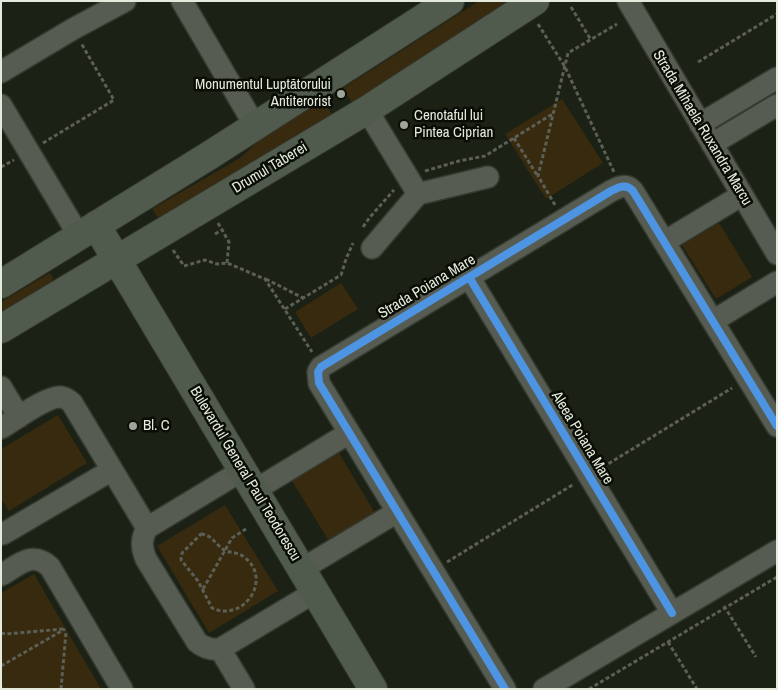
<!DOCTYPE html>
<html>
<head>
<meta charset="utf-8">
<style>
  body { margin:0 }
  #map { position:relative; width:778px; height:690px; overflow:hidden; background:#1b2114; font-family:"Archivo Narrow",sans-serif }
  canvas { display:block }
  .frame { position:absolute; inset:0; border:2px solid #e4ebdd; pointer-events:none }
</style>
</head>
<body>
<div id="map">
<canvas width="778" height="690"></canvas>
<div class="frame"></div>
</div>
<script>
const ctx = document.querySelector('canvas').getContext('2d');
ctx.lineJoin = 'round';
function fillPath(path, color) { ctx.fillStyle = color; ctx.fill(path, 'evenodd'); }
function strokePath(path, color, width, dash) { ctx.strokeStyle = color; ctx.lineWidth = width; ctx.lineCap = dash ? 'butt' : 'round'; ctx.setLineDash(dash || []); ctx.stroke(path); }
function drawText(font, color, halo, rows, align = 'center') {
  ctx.font = font + ' "Archivo Narrow",sans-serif'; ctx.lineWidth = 5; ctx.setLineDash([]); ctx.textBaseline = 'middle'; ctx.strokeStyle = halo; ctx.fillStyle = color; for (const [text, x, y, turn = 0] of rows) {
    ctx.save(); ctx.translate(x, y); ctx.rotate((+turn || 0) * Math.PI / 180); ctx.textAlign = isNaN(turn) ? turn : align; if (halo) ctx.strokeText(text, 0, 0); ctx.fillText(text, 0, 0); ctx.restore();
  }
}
fillPath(new Path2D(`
  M479,1H514L352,103L343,88Z
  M562,99L603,163L546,199L505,134Z
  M324,100L332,115L158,218L152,209L240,158L264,136Z
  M719,223L752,277L716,299L682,245Z
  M48,274H51L53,278L52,281L1,312V302Z
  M341,283L358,309L311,338L295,312Z
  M58,415L87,463L9,511L1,499V449Z
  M339,453L375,513L329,541L292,481Z
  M225,505L278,591L209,633L157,546Z
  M34,574L101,689H1V593Z`), '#372a0e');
const minor = new Path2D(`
  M182,1L255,126
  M628,1L777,254
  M1,72L73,29L125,1
  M1,105L79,236
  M367,110L418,194
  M700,124L777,78
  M712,144L777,105
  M664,242L742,195
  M372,248L418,194L488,177
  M469,277L672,613
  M713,321L777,282
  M1,387L19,417
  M1,428C15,420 46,396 61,397C66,398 69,400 72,403L147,528
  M243,470L147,528C141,539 141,547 146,559L197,642C204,648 211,650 220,649L315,592
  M255,490L349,433
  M3,534L112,470
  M302,569L397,512
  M1,575C19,565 32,550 50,567L122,689
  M220,649L244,689
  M505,689L319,383L318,372L321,367L611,191C619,187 626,183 633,191L777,426
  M544,689L777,551`);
const major = new Path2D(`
  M96,225L373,689
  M1,284L210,155L450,1
  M1,329L367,110L535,1`);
strokePath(minor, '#363b32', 24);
strokePath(major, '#363b32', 30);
strokePath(new Path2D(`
  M571,7L591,40
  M538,24L565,67L614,172
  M698,62L777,14
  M514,138L537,175
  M43,143L114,100L81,43
  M1,167L14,160
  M425,171L459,161L485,156L554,113
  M555,205L538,176L568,53L617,24
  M218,223L229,242L227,263
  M363,227L370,217L394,190
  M215,234L222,230
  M173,250L184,266L205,260L217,264L227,263L265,279L312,352
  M266,279L303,298
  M285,309L341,275L346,259L353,243
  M603,467L732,388
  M201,534C213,535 216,546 226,551C232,553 238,552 244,557C274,579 243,623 212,608L198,581L181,560L182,553Z
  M447,562L574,484
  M203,589L232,538L246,529
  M724,606L756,657
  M1,633L6,634L63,629
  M668,642L697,689
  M1,666L65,629
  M1,688L2,689
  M61,689L66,632
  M589,689L777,577`), '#5b5f55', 3, [4, 2.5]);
strokePath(minor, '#575c52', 21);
strokePath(major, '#505b4e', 28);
strokePath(new Path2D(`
  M469,277L672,613
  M505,689L319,383L318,372L321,367L611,191C619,187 626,183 633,191L777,426`), '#4d94e3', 8);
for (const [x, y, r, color] of [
  [341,94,5,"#9ea497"],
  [404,125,5,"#9ea497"],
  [133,426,5,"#9ea497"]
]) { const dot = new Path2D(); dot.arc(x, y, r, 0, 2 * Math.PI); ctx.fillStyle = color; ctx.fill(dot); strokePath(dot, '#090d05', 2); }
drawText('15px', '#e4ebdd', '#090d05', [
  ["Monumentul Luptătorului",331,85,"right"],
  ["Antiterorist",331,102,"right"],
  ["Cenotaful lui",414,116],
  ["Pintea Ciprian",414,133],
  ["Bl. C",143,426]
], 'left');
drawText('15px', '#e4ebdd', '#090d05', [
  ["Strada Mihaela Ruxandra Marcu",702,128,59],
  ["Drumul Taberei",270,168,-31],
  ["Strada Poiana Mare",427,287,-31],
  ["Aleea Poiana Mare",582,438,59],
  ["Bulevardul General Paul Teodorescu",245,474,59]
]);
</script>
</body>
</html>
